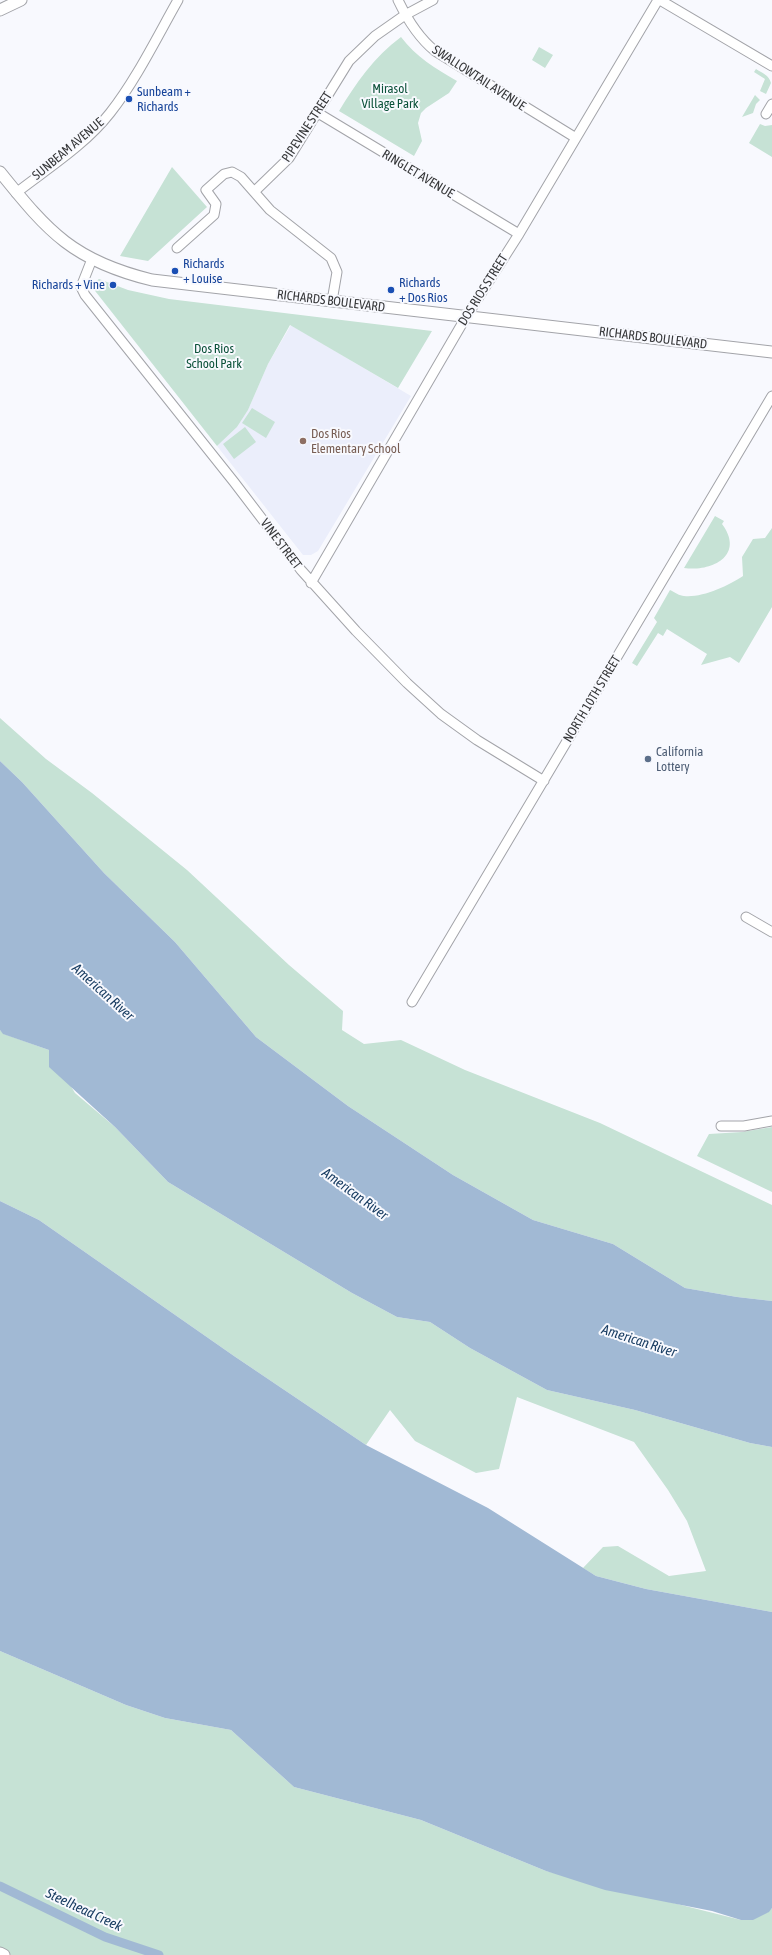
<!DOCTYPE html>
<html>
<head>
<meta charset="utf-8">
<style>
  body { margin:0 }
  canvas { display:block; background:#f8f9fe }
</style>
</head>
<body>
<canvas width="772" height="1955"></canvas>
<script>
const ctx = document.querySelector('canvas').getContext('2d');
ctx.lineJoin = 'round';
function fillPath(path, color) { ctx.fillStyle = color; ctx.fill(path, 'evenodd'); }
function strokePath(path, color, width, dash) { ctx.strokeStyle = color; ctx.lineWidth = width; ctx.lineCap = dash ? 'butt' : 'round'; ctx.setLineDash(dash || []); ctx.stroke(path); }
function drawText(font, color, halo, rows, align = 'center') {
  ctx.font = font + ' "Asap Condensed",sans-serif'; ctx.lineWidth = 4; ctx.setLineDash([]); ctx.textBaseline = 'middle'; ctx.strokeStyle = halo; ctx.fillStyle = color; for (const [text, x, y, turn = 0] of rows) {
    ctx.save(); ctx.translate(x, y); ctx.rotate((+turn || 0) * Math.PI / 180); ctx.textAlign = isNaN(turn) ? turn : align; if (halo) ctx.strokeText(text, 0, 0); ctx.fillText(text, 0, 0); ctx.restore();
  }
}
fillPath(new Path2D(`
  M291,325L411,396L318,551L311,555H303L217,446L237,427L248,410L268,364Z`), '#ebeefb');
fillPath(new Path2D(`
  M401,37C416,57 435,68 457,81L449,93L426,108L421,113L418,123L422,141L414,156L339,111C356,83 374,57 401,37Z
  M539,47L553,55L545,68L532,60Z
  M756,69C762,73 769,75 771,83L766,94L760,91L765,79L754,72Z
  M755,95L760,100L756,104L753,113L742,117Z
  M760,124L765,126L772,125V157L749,143Z
  M172,167L207,207L148,261L120,256Z
  M99,279L128,290L169,299L432,331L398,388L290,325L268,364L248,410L237,427L217,446L92,287L94,283Z
  M252,408L275,422L266,438L242,423Z
  M245,427L256,442L234,459L223,444Z
  M715,516L724,521L722,524C745,555 713,572 684,568Z
  M772,528V607L739,663L730,657L701,665L707,654L667,629L663,636L658,633L637,666L632,663L657,622L654,618L670,590C674,592 680,596 684,596C702,598 728,586 743,576L742,557L753,539L765,538Z
  M0,718L46,759L92,793L187,870L289,965L343,1011L342,1030L364,1044L401,1040L465,1070L600,1123L772,1205V1301L737,1297L685,1288L613,1244L533,1220L453,1175L348,1106L256,1037L175,942L104,873L22,782L0,761Z
  M0,1030L4,1034L49,1050L75,1093L115,1127L168,1182L352,1293L397,1317L430,1322L470,1348L547,1390L635,1410L750,1443L772,1447V1612L646,1589L596,1576L583,1568L603,1547L618,1546L669,1576L706,1571L687,1521L668,1490L634,1442L517,1397L499,1469L476,1473L415,1441L390,1410L366,1445L234,1356L39,1220L0,1201Z
  M772,1127V1192L697,1156L709,1134L742,1132Z
  M0,1651L126,1705L165,1718L231,1730L294,1787L421,1820L546,1871L741,1920L768,1912L772,1908V1955H11L0,1950Z`), '#c6e2d5');
fillPath(new Path2D(`
  M0,761L22,782L104,873L175,942L256,1037L348,1106L453,1175L533,1220L613,1244L685,1288L737,1297L772,1301V1447L750,1443L635,1410L547,1390L470,1348L430,1322L397,1317L352,1293L168,1182L115,1127L49,1067V1050L3,1034L0,1030Z
  M0,1201L39,1220L234,1356L366,1445L488,1508L596,1576L646,1589L772,1612V1908L769,1912L753,1920H741L712,1911L605,1890L546,1871L421,1820L294,1787L231,1730L165,1718L126,1705L0,1651Z`), '#a1b9d4');
strokePath(new Path2D(`
  M0,1886L105,1937L159,1955`), '#a1b9d4', 9);
const minor = new Path2D(`
  M398,0C407,19 419,38 435,51L576,138
  M660,0L772,66
  M318,113L519,234
  M766,114L772,104
  M255,191L289,158L349,61L375,36L405,15L433,0
  M16,193C48,168 85,145 110,113C136,80 157,37 178,0
  M177,248L214,215L216,204L206,190L224,174L232,172L241,177L270,210L331,258L337,272L332,301
  M92,259L81,287L85,295L234,482L301,570L356,631L407,683L441,714L477,740L544,781
  M311,583L466,317L519,234L658,0
  M746,917L772,932
  M412,1002L772,396
  M721,1126H744L772,1121`);
const major = new Path2D(`
  M0,10L21,0
  M0,172C49,233 74,261 152,280L772,352
  M0,1953L4,1955`);
strokePath(minor, '#a3a4a9', 11);
strokePath(major, '#a3a4a9', 13);
strokePath(minor, '#fff', 9);
strokePath(major, '#fff', 11);
for (const [x, y, r, color] of [
  [129,99,4,"#1a4fb4"],
  [175,271,4,"#1a4fb4"],
  [113,285,4,"#1a4fb4"],
  [391,290,4,"#1a4fb4"],
  [303,441,4,"#8d6e63"],
  [648,759,4,"#5c6f8a"]
]) { const dot = new Path2D(); dot.arc(x, y, r, 0, 2 * Math.PI); ctx.fillStyle = color; ctx.fill(dot); strokePath(dot, '#f8f9fe', 1.5); }
drawText('13px', '#37383a', '#f8f9fe', [
  ["SWALLOWTAIL AVENUE",479,78,33],
  ["PIPEVINE STREET",307,127,-57],
  ["SUNBEAM AVENUE",68,149,-40],
  ["RINGLET AVENUE",418,174,31],
  ["DOS RIOS STREET",483,290,-58],
  ["RICHARDS BOULEVARD",331,301,7],
  ["RICHARDS BOULEVARD",653,338,7],
  ["VINE STREET",281,544,53],
  ["NORTH 10TH STREET",592,699,-59]
]);
drawText('13px', '#0c523a', '#f8f9fe', [
  ["Mirasol",390,89],
  ["Village Park",390,104],
  ["Dos Rios",214,349],
  ["School Park",214,364]
]);
drawText('13px', '#164399', '#f8f9fe', [
  ["Sunbeam +",137,92],
  ["Richards",137,107],
  ["Richards",183,264],
  ["+ Louise",183,279],
  ["Richards",399,283],
  ["+ Dos Rios",399,298],
  ["Richards + Vine",105,285,"right"]
], 'left');
drawText('13px', '#785e54', '#f8f9fe', [
  ["Dos Rios",311,434],
  ["Elementary School",311,449]
], 'left');
drawText('13px', '#4e5e75', '#f8f9fe', [
  ["California",656,752],
  ["Lottery",656,767]
], 'left');
drawText('italic 14px', '#193d62', '#f8f9fe', [
  ["American River",103,992,42],
  ["American River",355,1194,36],
  ["American River",639,1341,18],
  ["Steelhead Creek",84,1910,25]
]);
</script>
</body>
</html>
